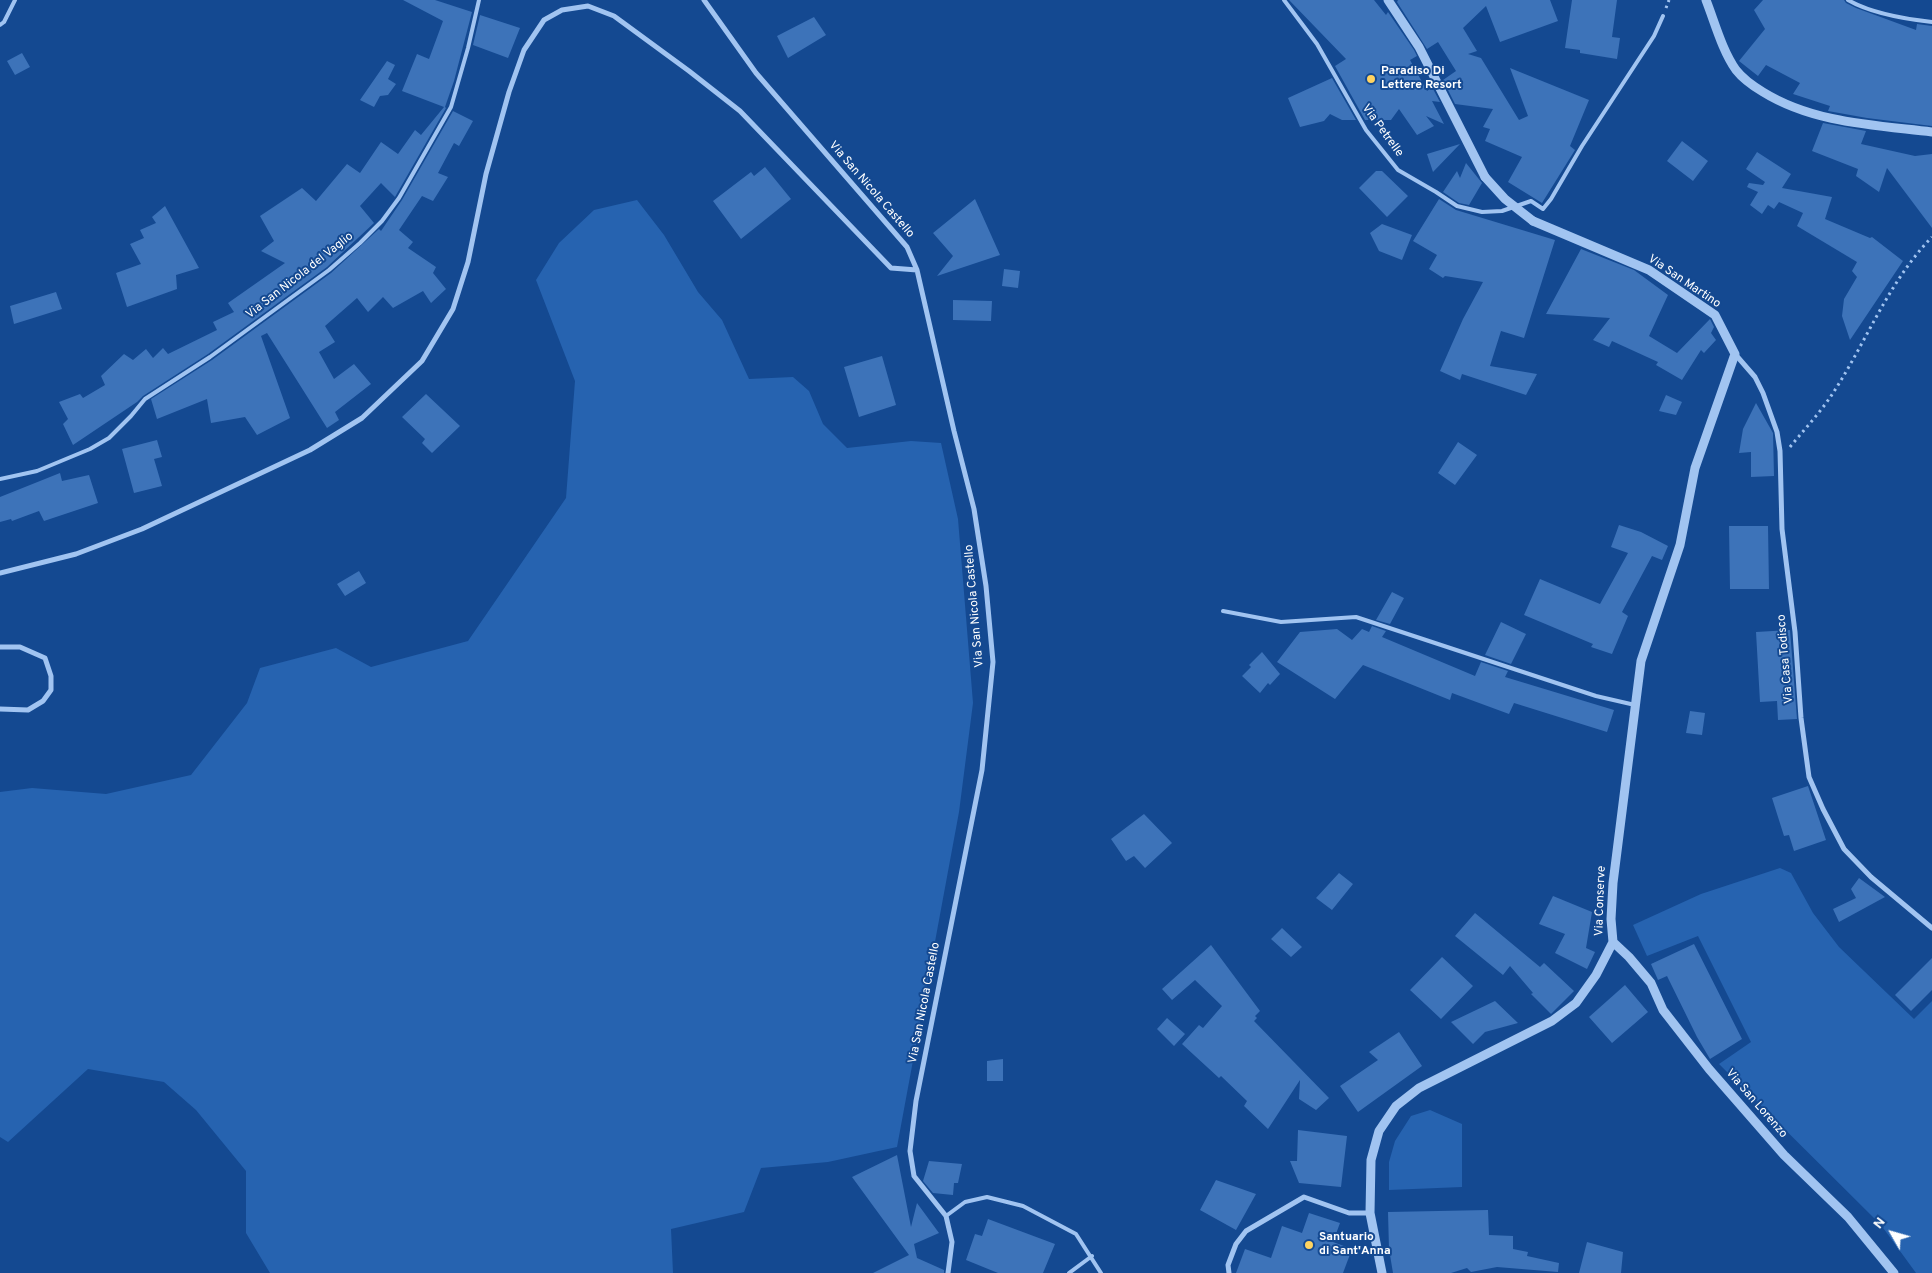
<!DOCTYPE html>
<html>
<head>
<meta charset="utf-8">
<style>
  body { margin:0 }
  #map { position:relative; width:1932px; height:1273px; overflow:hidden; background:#144991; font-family:Overpass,sans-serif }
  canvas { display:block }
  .north { position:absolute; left:1867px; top:1208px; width:50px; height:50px; -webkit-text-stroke:4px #144991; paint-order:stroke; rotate:308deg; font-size:14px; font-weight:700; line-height:20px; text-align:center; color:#fff }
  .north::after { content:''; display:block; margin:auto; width:18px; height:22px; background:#fff; clip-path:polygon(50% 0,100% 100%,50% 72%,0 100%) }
</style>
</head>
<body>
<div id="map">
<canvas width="1932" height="1273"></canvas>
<div class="north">N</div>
</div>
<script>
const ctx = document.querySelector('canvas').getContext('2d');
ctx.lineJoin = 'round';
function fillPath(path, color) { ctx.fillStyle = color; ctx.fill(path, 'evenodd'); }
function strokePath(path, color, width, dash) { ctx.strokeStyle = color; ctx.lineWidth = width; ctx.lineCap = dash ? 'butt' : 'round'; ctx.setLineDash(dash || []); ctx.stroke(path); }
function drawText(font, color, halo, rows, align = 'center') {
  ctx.font = font + ' Overpass,sans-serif'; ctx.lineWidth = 4; ctx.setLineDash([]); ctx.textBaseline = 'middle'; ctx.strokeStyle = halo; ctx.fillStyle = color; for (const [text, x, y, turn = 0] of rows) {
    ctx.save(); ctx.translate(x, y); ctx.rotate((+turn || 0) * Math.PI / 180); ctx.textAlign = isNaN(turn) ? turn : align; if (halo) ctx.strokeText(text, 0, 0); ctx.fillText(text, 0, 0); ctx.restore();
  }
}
fillPath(new Path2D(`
  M637,200L664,235L698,292L722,320L749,379L793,377L809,391L823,424L847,448L911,441L941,443L958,519L973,703L959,812L897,1147L828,1162L761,1168L744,1212L671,1229L673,1273H270L246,1233V1171L196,1110L164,1082L88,1069L8,1142L0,1137V792L32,788L106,794L191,775L247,703L260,668L336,648L371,667L468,641L566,498L575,381L536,280L559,243L594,210Z
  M1780,868L1791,873L1813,913L1839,947L1914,1019L1932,1001V1273H1916L1881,1225L1719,1064L1751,1042L1698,936L1647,956L1633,925L1701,894Z
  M1430,1110L1462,1124V1187L1389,1190V1162L1395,1141L1411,1116Z`), '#2663b0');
fillPath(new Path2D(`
  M403,0H435L472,12L454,81L445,107L446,108L395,197L381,183L360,206L374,223L327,267L208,354L143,396L137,402L73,445L63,424L68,419L59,402L80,394L83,398L105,385L101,376L124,354L133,360L146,349L153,358L163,348L168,354L217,330L213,322L234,312L228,303L285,263L261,251L274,241L260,216L302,188L316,201L347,164L360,173L381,142L398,154L415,130L421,135L444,107L402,91L417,54L429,59L443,21Z
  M1289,0H1374L1386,15L1388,12L1414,50L1417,56L1410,60L1427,91L1432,87L1440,102L1432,101L1444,124L1426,116L1434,126L1417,135L1399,109L1391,120H1365L1335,66L1346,59Z
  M1398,0H1550L1558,21L1500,42L1486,6L1463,28L1477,51L1468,54L1481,58L1519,120L1528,116L1510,68L1589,100L1570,146L1575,150L1542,203L1508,182L1522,157L1485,141L1490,129L1483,127L1493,109L1455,104L1443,80L1456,71L1438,42L1427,49L1397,2Z
  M1572,0H1617L1612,37L1620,38L1617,59L1580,53V50L1565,48Z
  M1763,0H1844L1846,3L1856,8L1916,30L1917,24L1932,26V126L1867,118L1828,111L1830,106L1793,94L1800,83L1766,65L1758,76L1739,61L1765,29L1754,10Z
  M480,15L520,28L508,58L473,45Z
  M814,17L826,35L788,58L777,36Z
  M22,53L30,67L15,75L7,61Z
  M387,61L395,65L388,79L396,84L388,95L380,96L374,107L360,100Z
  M1332,78L1356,120H1342L1330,114L1324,121L1300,127L1288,98Z
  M453,111L473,121L459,146L454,143L438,173L448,177L433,201L422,196L399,230L413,242L408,248L436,267L433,273L446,289L431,303L423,291L393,308L383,297L368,312L357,298L325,326L335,342L319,352L334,379L354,364L371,384L335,412L339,420L327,428L267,333L261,336L290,418L257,435L245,417L211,423L207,399L157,419L151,399L212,360L331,273L379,229L381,231L402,200Z
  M1823,123L1866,131L1861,144L1915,156L1932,154V228L1887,168L1879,192L1856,176L1858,169L1812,151Z
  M1682,141L1708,161L1693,181L1667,161Z
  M1460,144L1433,172L1427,154Z
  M1757,152L1791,174L1782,188L1832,197L1825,219L1870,238L1872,237L1903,261L1850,340L1842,316L1844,299L1857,277L1852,271L1857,262L1797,226L1803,213L1779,202L1774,209L1768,205L1762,214L1750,205L1758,192L1747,187L1749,183L1763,185L1765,182L1746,169Z
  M1466,163L1482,183L1469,205L1459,203L1443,192L1457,171L1460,178Z
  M765,167L791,199L741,239L713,201L751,172L754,176Z
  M1376,171H1382L1408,196L1387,217L1359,188Z
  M975,199L1000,255L937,276L953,256L933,233Z
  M1439,199L1456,210L1555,240L1524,338L1501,331L1490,366L1537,374L1526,395L1462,374L1460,380L1440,371L1463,319L1483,282L1445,276L1443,278L1429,269L1437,255L1413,241Z
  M165,206L199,268L176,275L177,289L127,307L116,273L141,264L130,244L144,238L140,230L156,223L152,217Z
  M1382,224L1412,235L1402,260L1379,251L1370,233Z
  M1581,249L1634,270L1668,295L1649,336L1677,353L1710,319L1714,327L1711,333L1716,340L1704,353L1701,350L1682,380L1656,365L1658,362L1612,341L1609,347L1593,340L1610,318L1546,314Z
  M1004,269L1020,271L1018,288L1002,286Z
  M56,292L62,309L14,324L10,306Z
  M953,300L992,301L991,321L953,320Z
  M882,356L896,405L859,417L844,367Z
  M426,394L460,426L432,453L422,443L425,439L402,417Z
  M1666,395L1682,402L1676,415L1659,411Z
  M1756,403L1773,433L1774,476L1751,477V452L1739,453L1743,429Z
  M157,440L162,457L154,459L162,486L134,493L122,449Z
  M1458,442L1477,455L1455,485L1438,473Z
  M60,473L62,481L89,475L98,503L44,521L39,511L12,521L11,519L0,522V497Z
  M1619,525L1641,532L1668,546L1662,560L1652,556L1622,612L1628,616L1612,654L1591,647L1593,644L1524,615L1540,579L1600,604L1628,553L1611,547Z
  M1729,526H1768L1769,589H1730Z
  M359,571L366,583L345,596L337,584Z
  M1392,592L1404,598L1390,624L1376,620Z
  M1501,622L1526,634L1511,664L1485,655Z
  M1372,626L1386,631L1382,637L1475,676L1481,662L1508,671L1505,677L1614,710L1607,732L1514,703L1509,714L1452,693L1450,700L1363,665L1335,699L1277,662L1300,632L1337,629L1352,640L1362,629L1369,632Z
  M1790,630L1797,719L1778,720L1777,701L1760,702L1756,632Z
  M1262,652L1280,674L1270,685L1268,683L1260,693L1242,676L1251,667L1249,665Z
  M1690,711L1705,713L1702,735L1686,733Z
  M1808,786L1826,840L1794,851L1789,835L1784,836L1772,798Z
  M1144,814L1172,843L1145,868L1134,856L1126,861L1111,839Z
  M1339,873L1353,884L1332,910L1316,898Z
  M1859,878L1885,897L1839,922L1833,909L1856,898L1851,889Z
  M1553,896L1592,912L1586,948L1595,952L1587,969L1555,953L1565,934L1539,924Z
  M1475,913L1540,967L1544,963L1574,991L1551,1014L1531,994L1533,993L1510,966L1503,975L1455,936Z
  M1282,928L1302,947L1291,957L1271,939Z
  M1694,944L1742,1039L1710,1059L1697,1037L1667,976L1658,980L1651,964Z
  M1211,945L1260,1011L1255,1016L1257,1018L1254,1021L1329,1098L1316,1110L1299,1099L1300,1080L1268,1129L1244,1106L1247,1101L1221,1076L1219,1078L1182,1044L1199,1025L1203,1028L1222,1006L1195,980L1172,1000L1162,989Z
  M1442,957L1473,986L1441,1019L1410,990Z
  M1932,958V990L1911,1011L1895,995Z
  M1625,985L1648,1012L1612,1043L1589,1017Z
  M1495,1001L1518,1023L1485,1032L1473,1044L1451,1022Z
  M1167,1018L1185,1034L1174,1046L1157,1029Z
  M1399,1032L1422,1066L1358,1112L1340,1086L1378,1060L1369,1052Z
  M1003,1059V1081H987V1061Z
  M1298,1130L1347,1136L1341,1187L1299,1183L1290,1161H1297Z
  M897,1155L911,1227L917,1203L939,1233L914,1244L917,1258L944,1270V1273H873L909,1255L852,1177Z
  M929,1161L962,1164L958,1183H954L953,1195L933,1193L923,1181Z
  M1216,1180L1256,1194L1236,1230L1200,1210Z
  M1488,1210L1489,1235L1513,1236V1249L1528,1252L1527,1256L1559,1263L1558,1272L1497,1267L1471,1272L1467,1268L1451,1273H1393L1389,1249L1388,1212Z
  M1309,1213L1340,1223L1333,1242L1352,1249L1343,1273H1236L1245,1249L1271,1258L1282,1226L1302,1233Z
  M988,1219L1055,1244L1043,1273H998L966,1260L975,1234L982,1236Z
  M1587,1242L1623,1252L1621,1273H1579Z`), '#3d73b9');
strokePath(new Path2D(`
  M1666,8L1669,0
  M1790,447C1803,431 1817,416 1829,399C1865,346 1887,283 1932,237`), '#a1c4f1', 3, [2.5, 4]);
strokePath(new Path2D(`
  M1284,0L1317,44L1366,130L1398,170L1436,192L1457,206L1482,212L1502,211L1531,201L1543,209L1551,199L1582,146L1654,36L1663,16
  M1848,0C1872,14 1905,19 1932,22
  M0,25L4,22L15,0
  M0,479L37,471L90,449L109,438L131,416L145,399L210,357L329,270L360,243L382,221L399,198L451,107L468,48L479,0
  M1223,611L1281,622L1356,617L1596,696L1635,705
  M946,1216L965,1202L987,1197L1023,1206L1076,1234L1101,1273
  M1069,1273L1092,1256`), '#a1c4f1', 4);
strokePath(new Path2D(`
  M704,0L756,73L907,247L917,270L954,431L974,509L986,586L993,662L982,770L916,1101L910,1151L914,1176L946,1216L952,1242L948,1273
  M1735,354L1755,377L1763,393L1777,432L1780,451L1782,529L1795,632L1801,718L1809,777L1823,809L1844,849L1871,877L1932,928
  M0,573L76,554L142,529L310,450L362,418L422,361L453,309L468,262L486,174L509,92L524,50L544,20L562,10L588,6L614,16L689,71L740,111L891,268L917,270
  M0,647H20L45,658L51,676V690L43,701L28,710L0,709
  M1229,1273L1228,1265L1236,1244L1246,1231L1304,1197L1349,1213H1370`), '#a1c4f1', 5);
strokePath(new Path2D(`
  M1388,0L1419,47L1485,177
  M1706,0C1715,23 1722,50 1736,70C1743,79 1753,86 1763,92C1813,123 1874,125 1932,132
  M1613,942L1629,957L1651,983L1663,1010L1709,1069L1784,1155L1848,1217L1894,1273
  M1382,1273L1370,1213L1371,1160L1379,1131L1396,1106L1419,1088L1552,1021L1576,1003L1596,975L1613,942L1611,919L1613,883L1641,661L1680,545L1695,468L1735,354L1715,315L1649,270L1533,221`), '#a1c4f1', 9);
strokePath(new Path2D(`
  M1485,177L1505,199L1533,221`), '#a1c4f1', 9);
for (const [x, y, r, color] of [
  [1371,79,5,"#ffd361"],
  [1309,1245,5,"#ffd361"]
]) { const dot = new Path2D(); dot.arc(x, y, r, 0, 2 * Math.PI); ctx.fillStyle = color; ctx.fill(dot); strokePath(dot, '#144991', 2); }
drawText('bold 12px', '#fff', '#144991', [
  ["Paradiso Di",1381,72],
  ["Lettere Resort",1381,86],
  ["Santuario",1319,1238],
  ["di Sant'Anna",1319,1252]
], 'left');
drawText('12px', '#fff', '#144991', [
  ["Via Petrelle",1382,131,54],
  ["Via San Nicola Castello",871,190,49],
  ["Via San Nicola del Vaglio",300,276,-38],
  ["Via San Martino",1684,282,34],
  ["Via San Nicola Castello",975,606,-95],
  ["Via Casa Todisco",1786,659,-95],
  ["Via Conserve",1601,901,-88],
  ["Via San Nicola Castello",925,1003,-79],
  ["Via San Lorenzo",1756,1104,49]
]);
</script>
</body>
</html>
